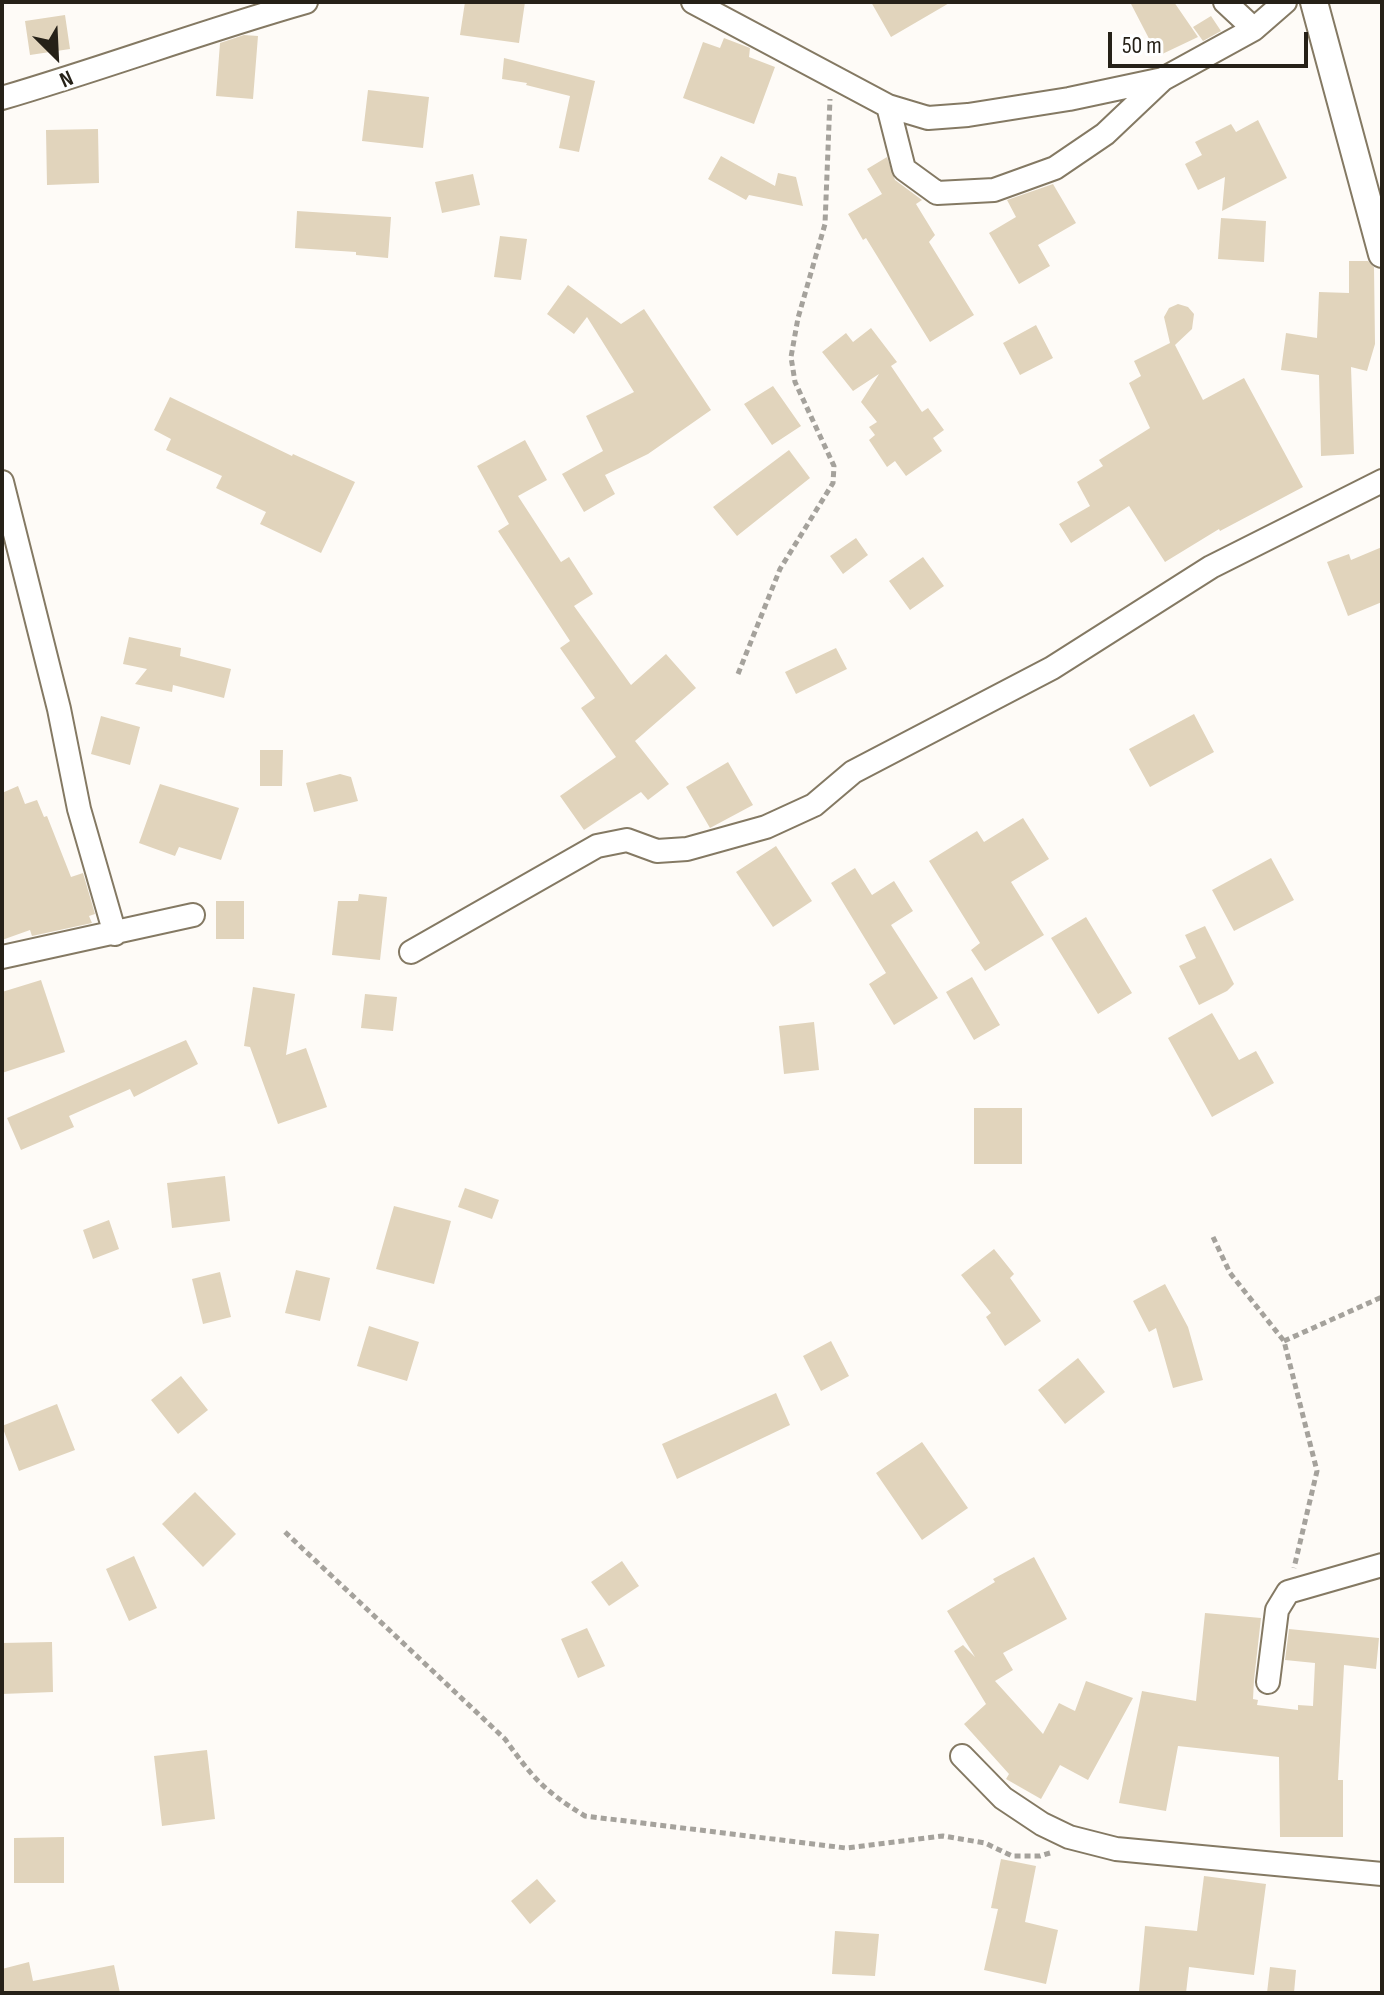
<!DOCTYPE html>
<html>
<head>
<meta charset="utf-8">
<style>
  body { margin:0 }
  #map { position:relative; width:1384px; height:1995px; overflow:hidden; background:#fefbf7; font-family:"Sofia Sans Condensed",sans-serif }
  canvas { display:block }
  .frame { position:absolute; inset:0; border:4px solid #262118; pointer-events:none }
  .north { position:absolute; left:16px; top:16px; width:80px; height:80px; -webkit-text-stroke:6px #fff; paint-order:stroke; rotate:156deg; font-size:22px; font-weight:700; line-height:32px; text-align:center; color:#262118 }
  .north::after { content:''; display:block; margin:auto; width:28px; height:36px; background:#262118; clip-path:polygon(50% 0,100% 100%,50% 72%,0 100%) }
  .scale { position:absolute; left:1108px; top:32px; width:200px; height:36px; box-sizing:border-box; border:4px solid #262118; border-top:0; padding-left:10px; font-size:24px; line-height:28px; white-space:nowrap; color:#262118; -webkit-text-stroke:6px #fff; paint-order:stroke }
</style>
</head>
<body>
<div id="map">
<canvas width="1384" height="1995"></canvas>
<div class="frame"></div>
<div class="north">N</div>
<div class="scale">50 m</div>
</div>
<script>
const ctx = document.querySelector('canvas').getContext('2d');
ctx.lineJoin = 'round';
function fillPath(path, color) { ctx.fillStyle = color; ctx.fill(path, 'evenodd'); }
function strokePath(path, color, width, dash) { ctx.strokeStyle = color; ctx.lineWidth = width; ctx.lineCap = dash ? 'butt' : 'round'; ctx.setLineDash(dash || []); ctx.stroke(path); }
fillPath(new Path2D(`
  M465,2H525L519,43L460,35Z
  M871,2H951L891,37Z
  M1130,2H1174L1198,37L1158,56Z
  M65,15L70,49L30,55L25,21Z
  M1211,16L1221,31L1203,41L1193,27Z
  M244,35L258,36L253,99L216,96L220,43Z
  M724,38L750,48L749,57L775,67L754,124L683,98L703,42L720,48Z
  M504,58L595,81L579,152L559,148L570,96L526,85L527,83L502,79Z
  M368,90L429,97L423,148L362,141Z
  M1258,120L1287,178L1222,211L1225,177L1198,190L1185,164L1202,155L1195,142L1231,124L1236,132Z
  M98,129L99,183L47,185L46,130Z
  M721,156L775,186L778,173L796,177L803,206L749,195L746,200L708,179Z
  M887,157L895,180L922,200L916,204L935,235L929,242L974,315L930,342L866,238L863,240L848,214L882,194L867,169Z
  M473,174L480,205L442,213L435,182Z
  M1053,184L1076,223L1038,245L1050,266L1019,284L989,233L1016,217L1007,200Z
  M297,211L391,217L388,258L356,255V252L295,248Z
  M1221,218L1266,221L1264,262L1218,259Z
  M500,236L527,239L521,280L494,277Z
  M1349,261H1368L1374,267L1375,344L1367,371L1351,367L1354,454L1321,456L1319,375L1281,370L1286,333L1317,338L1319,292L1349,293Z
  M568,285L621,324L644,309L711,410L648,454L605,475L615,494L584,512L562,474L603,451L586,416L634,392L587,317L574,334L547,314Z
  M1178,304L1188,307L1194,314L1192,329L1175,345L1203,400L1244,378L1303,487L1220,531L1219,529L1165,562L1129,506L1071,543L1059,524L1090,506L1077,482L1103,466L1099,460L1150,428L1129,383L1141,376L1134,361L1170,343L1164,317L1169,308Z
  M1036,325L1053,358L1020,375L1003,343Z
  M871,328L897,362L891,366L922,412L928,408L944,430L933,438L942,451L906,476L895,461L887,467L869,440L875,435L869,427L877,422L861,402L879,374L853,391L822,352L846,333L853,342Z
  M773,386L801,426L772,445L744,404Z
  M170,397L292,456L293,454L355,482L321,553L260,524L266,512L216,488L222,476L166,450L171,439L154,430Z
  M525,440L547,480L518,496L561,562L569,557L593,594L574,606L631,685L666,654L696,688L635,741L669,784L648,800L641,792L584,830L560,796L616,757L581,708L595,698L560,648L570,641L498,531L509,524L477,466Z
  M789,450L810,478L737,536L713,507Z
  M856,538L868,555L843,574L830,556Z
  M1382,547V602L1348,616L1327,562L1349,554L1351,560Z
  M923,557L944,586L910,610L889,581Z
  M129,637L181,648L180,656L231,669L224,698L173,685L172,692L135,684L147,669L123,664Z
  M836,648L847,669L796,694L785,672Z
  M1194,714L1214,752L1150,787L1129,749Z
  M101,716L140,727L130,765L91,754Z
  M260,750H283L282,786H260Z
  M728,762L753,805L710,828L686,787Z
  M340,774L351,777L358,801L314,812L306,783Z
  M160,784L239,808L221,860L179,847L175,856L139,843Z
  M18,786L25,804L37,800L44,817L47,816L71,877L83,873L95,914L89,916L92,923L32,936L30,930L2,940V793Z
  M1023,818L1049,859L1011,882L1044,935L985,971L971,950L980,943L929,861L977,831L984,842Z
  M776,846L812,901L773,927L736,872Z
  M1271,858L1294,900L1234,931L1212,890Z
  M855,868L872,895L894,881L913,911L891,925L938,998L894,1025L869,984L886,973L831,883Z
  M359,894L387,897L380,960L332,955L338,901H358Z
  M216,901H244V939H216Z
  M1086,917L1132,993L1098,1014L1051,938Z
  M1205,926L1234,984L1227,991L1199,1005L1179,966L1196,958L1185,935Z
  M972,977L1000,1025L974,1040L946,992Z
  M41,980L65,1052L2,1073V992Z
  M253,987L295,994L286,1055L306,1048L327,1107L278,1124L250,1047L244,1046Z
  M365,994L397,997L393,1031L361,1028Z
  M1212,1013L1239,1060L1256,1051L1274,1083L1212,1117L1168,1038Z
  M814,1022L819,1070L784,1074L779,1026Z
  M186,1040L198,1064L134,1097L130,1089L69,1116L74,1127L21,1150L7,1118Z
  M974,1108H1022V1164H974Z
  M225,1176L230,1221L172,1228L167,1183Z
  M465,1188L499,1200L492,1219L458,1207Z
  M394,1206L451,1221L434,1284L376,1269Z
  M109,1220L119,1249L93,1259L83,1230Z
  M994,1249L1014,1274L1010,1278L1041,1321L1005,1346L986,1317L991,1313L961,1275Z
  M296,1270L330,1278L320,1321L285,1313Z
  M220,1272L231,1317L203,1324L192,1279Z
  M1165,1284L1188,1327L1203,1380L1173,1388L1156,1328L1149,1332L1133,1301Z
  M369,1326L419,1342L407,1381L357,1366Z
  M831,1341L849,1376L821,1391L803,1356Z
  M1078,1358L1105,1392L1065,1424L1038,1390Z
  M181,1376L208,1410L178,1434L151,1400Z
  M776,1393L790,1425L677,1479L662,1444Z
  M57,1404L75,1450L19,1471L2,1426Z
  M922,1442L968,1508L922,1540L876,1473Z
  M195,1492L236,1534L203,1567L162,1524Z
  M134,1556L157,1608L129,1621L106,1569Z
  M1034,1557L1067,1619L1003,1653L1013,1670L995,1681L1043,1734L1059,1703L1075,1711L1086,1681L1133,1698L1088,1780L1060,1765L1041,1799L1006,1779L1009,1774L964,1724L986,1704L954,1651L963,1645L975,1657L947,1611L995,1582L993,1579Z
  M622,1561L639,1586L609,1606L591,1582Z
  M1205,1613L1261,1618L1254,1680L1253,1699L1258,1700L1257,1705L1298,1710V1705L1313,1706L1315,1663L1285,1660L1289,1629L1379,1638L1376,1669L1344,1665L1338,1780H1343V1837H1280L1279,1757L1178,1746L1166,1811L1119,1803L1142,1691L1196,1701Z
  M587,1628L605,1666L578,1678L561,1639Z
  M52,1642L53,1692L2,1694V1643Z
  M207,1750L215,1819L162,1826L154,1756Z
  M64,1837V1883H14V1838Z
  M1001,1859L1036,1866L1025,1922L1058,1930L1046,1984L984,1970L998,1909L991,1908Z
  M1204,1876L1266,1884L1254,1975L1189,1967L1186,1993L1139,1991L1145,1926L1197,1931Z
  M537,1879L556,1901L530,1924L511,1901Z
  M835,1931L879,1934L875,1976L832,1974Z
  M29,1962L33,1981L114,1965L120,1993H2V1969Z
  M1270,1967L1296,1970L1294,1993H1267Z`), '#e1d4bc');
const minor = new Path2D(`
  M693,2L888,106L928,118L968,115L1069,99L1163,79L1254,29L1285,2
  M1225,2L1254,29
  M2,98C104,68 204,31 306,2
  M888,106L904,169L937,193L994,190L1055,168L1105,134L1162,80
  M2,482L59,709L79,809L115,934
  M411,952L597,846L627,840L657,851L687,849L766,827L814,805L853,772L1052,668L1211,567L1382,481
  M2,957L193,915
  M1268,1682L1277,1610L1288,1592L1382,1565
  M962,1756L1003,1798L1042,1824L1069,1837L1116,1849L1382,1874`);
const tertiary = new Path2D(`
  M1314,2L1382,254`);
strokePath(minor, '#847963', 26);
strokePath(tertiary, '#847963', 30);
strokePath(new Path2D(`
  M738,674L780,569L833,483L834,466L795,382L791,357L798,318L825,224L830,99
  M1213,1237L1230,1273L1284,1341L1317,1471L1294,1568
  M1284,1341L1382,1297
  M285,1532L505,1739C532,1777 544,1791 585,1816L846,1848L943,1836L985,1843L1012,1856H1040L1050,1853`), '#a5a29c', 5, [6, 4]);
strokePath(minor, '#fff', 22);
strokePath(tertiary, '#fff', 26);
</script>
</body>
</html>
